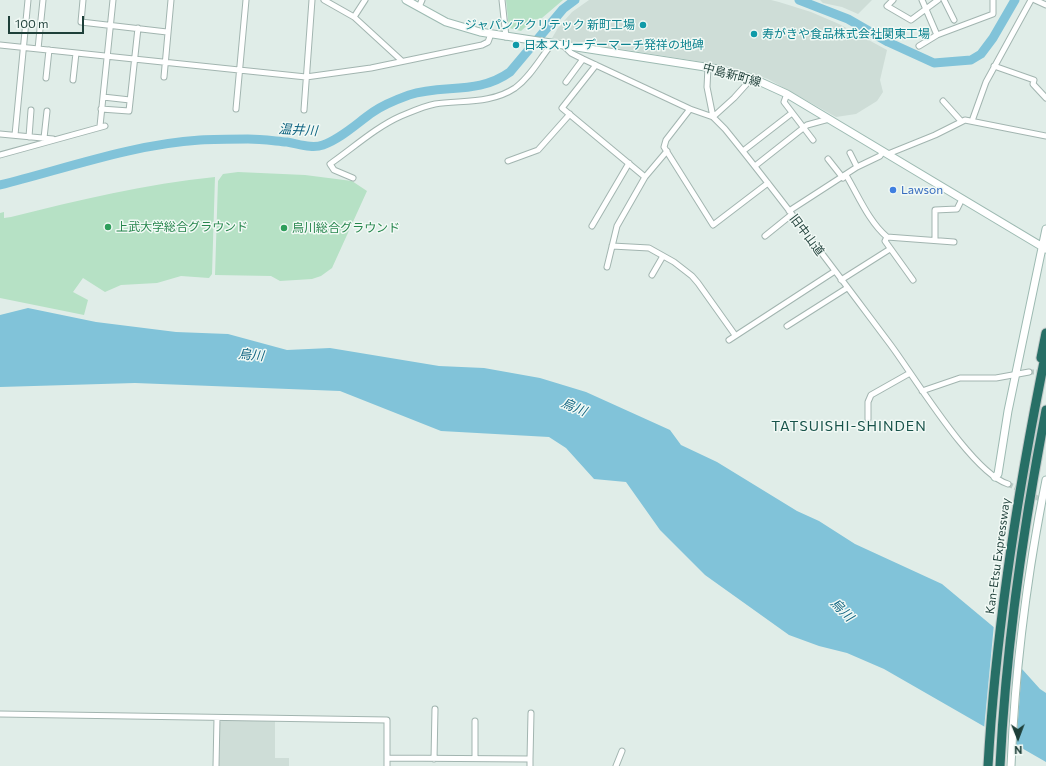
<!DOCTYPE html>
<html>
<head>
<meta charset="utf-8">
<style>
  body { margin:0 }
  #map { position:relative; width:1046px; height:766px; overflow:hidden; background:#e0ede8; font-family:Commissioner,sans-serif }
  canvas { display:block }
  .north { position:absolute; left:998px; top:718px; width:40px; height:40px; -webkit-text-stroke:3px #f1f9f5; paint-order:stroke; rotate:179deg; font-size:11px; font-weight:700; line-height:16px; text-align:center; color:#1e3f39 }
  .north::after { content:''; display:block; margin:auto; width:14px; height:18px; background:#1e3f39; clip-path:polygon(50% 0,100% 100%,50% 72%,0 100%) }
  .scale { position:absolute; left:8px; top:16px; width:76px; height:18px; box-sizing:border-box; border:2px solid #1e3f39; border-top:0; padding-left:5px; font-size:12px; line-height:14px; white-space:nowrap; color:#1e3f39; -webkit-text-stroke:3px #f1f9f5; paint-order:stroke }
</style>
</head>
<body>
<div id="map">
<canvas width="1046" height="766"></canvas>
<div class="north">N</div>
<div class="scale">100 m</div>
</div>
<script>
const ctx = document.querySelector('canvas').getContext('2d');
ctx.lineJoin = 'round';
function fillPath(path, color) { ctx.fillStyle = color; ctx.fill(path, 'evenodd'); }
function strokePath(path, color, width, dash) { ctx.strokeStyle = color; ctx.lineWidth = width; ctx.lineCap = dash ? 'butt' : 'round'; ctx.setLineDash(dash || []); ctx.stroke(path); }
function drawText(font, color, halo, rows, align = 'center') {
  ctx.font = font + ' Commissioner,"Noto Sans JP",sans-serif'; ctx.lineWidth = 3; ctx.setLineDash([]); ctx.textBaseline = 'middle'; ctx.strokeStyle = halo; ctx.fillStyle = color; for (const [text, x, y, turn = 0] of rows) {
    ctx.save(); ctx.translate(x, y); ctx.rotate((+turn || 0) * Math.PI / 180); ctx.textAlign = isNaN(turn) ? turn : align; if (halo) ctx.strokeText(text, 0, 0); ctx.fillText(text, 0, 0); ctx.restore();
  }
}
fillPath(new Path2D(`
  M589,0H771L779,2L811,12L839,24L887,50L880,80L883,92L877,101L856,114L836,117L768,79L728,66L552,38L558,28L572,12Z
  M820,0H872L858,14L842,7L823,3Z
  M223,720H275V758H289V766H219L220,722Z`), '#ceddd7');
fillPath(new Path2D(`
  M506,0H563L542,18L533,20L521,31L509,28Z
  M238,172L305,175L352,181L367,191L332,268L321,276L312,279L280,281L271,276L215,275L218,181L223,174Z
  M215,177L212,274L209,278L181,276L157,283L121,285L105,292L83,278L73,292L88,300L84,315L0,298V213L4,212V218L11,217C79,200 146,184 215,177Z`), '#b6e1c5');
fillPath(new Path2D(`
  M28,308L96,322L176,332L228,334L287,350L330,348L439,366L484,368L540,378L586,392L670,430L681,445L717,462L797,511L819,521L855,544L942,584L996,629L1013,659L1040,689L1046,693V762L884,669L847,653L819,646L789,635L705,575L660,530L626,482L594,479L566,448L549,437L441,431L340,391L135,383L0,387V315Z`), '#81c3d9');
fillPath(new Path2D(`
  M994,624L998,628L1014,656L1011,693L1015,657L1022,666L1016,747L1007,743L1009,719L1007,742L984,729Z`), '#e0ede8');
strokePath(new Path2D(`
  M799,0L848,19L888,42L934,63L971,60L981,54L993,38L1015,0
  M0,185C64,169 134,144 200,140C216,139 232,139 248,139C261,139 275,141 287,142C299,144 312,149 323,145C342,138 357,123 373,112C383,105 398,99 409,95C444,84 478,95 510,72L563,9L575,0`), '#81c3d9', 9);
strokePath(new Path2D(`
  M1029,372H1044
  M1008,484L1044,501`), '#b9cac5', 5, [5, 2.5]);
const street = new Path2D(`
  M83,0L81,22L167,32
  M324,0L354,17L402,61
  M502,0L506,37
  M893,0L887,6L911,20L938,0
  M922,0L937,35
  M944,0L954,20
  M1035,0L1046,5
  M419,7L422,0
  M354,17L365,0
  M0,45L306,77L371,68L482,45L488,42L491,34
  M564,46L571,53L583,59L690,109L713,117L725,129C782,199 836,272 890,344C914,376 972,473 1008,484
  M919,46L937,35L993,14V0
  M38,49L43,0
  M596,65L562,108L645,177
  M994,66L1034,80L1033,84L1046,98
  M708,67L707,87L713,117L734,98L752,78
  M164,77L171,0
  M46,78L49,50
  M73,80L76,53
  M566,82L583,59
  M787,94L784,102L813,140
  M103,97L130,100
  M943,101L961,121
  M101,109L129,111L138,28
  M236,109L246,0
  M690,109L666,140L664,147L713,225L768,183
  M304,110L312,0
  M972,121L986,82L1031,0
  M100,126L113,0
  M0,134L53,139
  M15,135L28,0
  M29,137L31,110
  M44,138L47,111
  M743,151L792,113
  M850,153L857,167
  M888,154L935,135L965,120L1046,136
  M0,155L105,126
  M828,159L843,178
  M508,161L538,150L570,114
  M755,166L807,125L829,119
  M846,175C858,195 869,222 887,237L954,242
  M353,178L334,170L330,164C353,148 376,127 401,116C411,112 424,106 435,104C462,100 491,104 515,88C529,78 538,62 548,49L550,44
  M789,211L857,167L880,156L883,151
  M592,226L629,163
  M765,236L791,215
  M887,237L885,241L913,280
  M935,240V210L957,209L962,199
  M612,246L649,248L674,262L692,276L698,283L735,335
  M607,267L617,226L645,177L667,151
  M652,275L663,256
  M841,280L890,249
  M787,326L847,288
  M729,340L835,271
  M922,391L960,378H996L1029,372
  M868,419V402L871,395L910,373
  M0,714L387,720V766
  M387,758L530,759V766
  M475,758V721
  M434,759L435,709
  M530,759L531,713
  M216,766L217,718
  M616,766L622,751`);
const secondary = new Path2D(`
  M406,0L446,22L480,32L718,69L752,78L787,94L1046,249
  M995,477L998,474L1008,411L1046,229
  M1011,766C1015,670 1027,574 1046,480`);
const highway = new Path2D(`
  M1041,358L1046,333
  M988,766C996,626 1018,489 1046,352
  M1000,766C1006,646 1023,528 1046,410`);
strokePath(street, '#a2b5b0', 7);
strokePath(secondary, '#9dbab2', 9);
strokePath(highway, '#c0c9c8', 11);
strokePath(street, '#fff', 5);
strokePath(secondary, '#fff', 7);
strokePath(highway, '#276f66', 9);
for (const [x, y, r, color] of [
  [643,25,4,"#0f9aa8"],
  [754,34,4,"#0f9aa8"],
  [516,45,4,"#0f9aa8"],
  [893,190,4,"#3f7fe0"],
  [108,227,4,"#2e9e5b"],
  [284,228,4,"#2e9e5b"]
]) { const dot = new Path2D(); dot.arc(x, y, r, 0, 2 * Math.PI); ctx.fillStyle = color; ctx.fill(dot); strokePath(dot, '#f1f9f5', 1.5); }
drawText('12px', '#0d838f', '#f1f9f5', [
  ["ジャパンアクリテック 新町工場",635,25,"right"],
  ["寿がきや食品株式会社関東工場",762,34],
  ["日本スリーデーマーチ発祥の地碑",524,45]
], 'left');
drawText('12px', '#1e3f39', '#f1f9f5', [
  ["中島新町線",732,75,15],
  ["旧中山道",807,235,53],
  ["Kan-Etsu Expressway",998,556,-82]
]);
drawText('12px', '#366cbe', '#f1f9f5', [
  ["Lawson",901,190]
], 'left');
drawText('12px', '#27864d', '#f1f9f5', [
  ["上武大学総合グラウンド",116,227],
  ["烏川総合グラウンド",292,228]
], 'left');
drawText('italic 13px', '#116582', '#f1f9f5', [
  ["温井川",298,130,3],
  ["烏川",251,355,5],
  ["烏川",574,407,23],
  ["烏川",842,610,45]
]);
ctx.letterSpacing = '1px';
drawText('14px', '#18534a', '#f1f9f5', [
  ["TATSUISHI-SHINDEN",849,426]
]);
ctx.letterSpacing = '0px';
</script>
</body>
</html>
